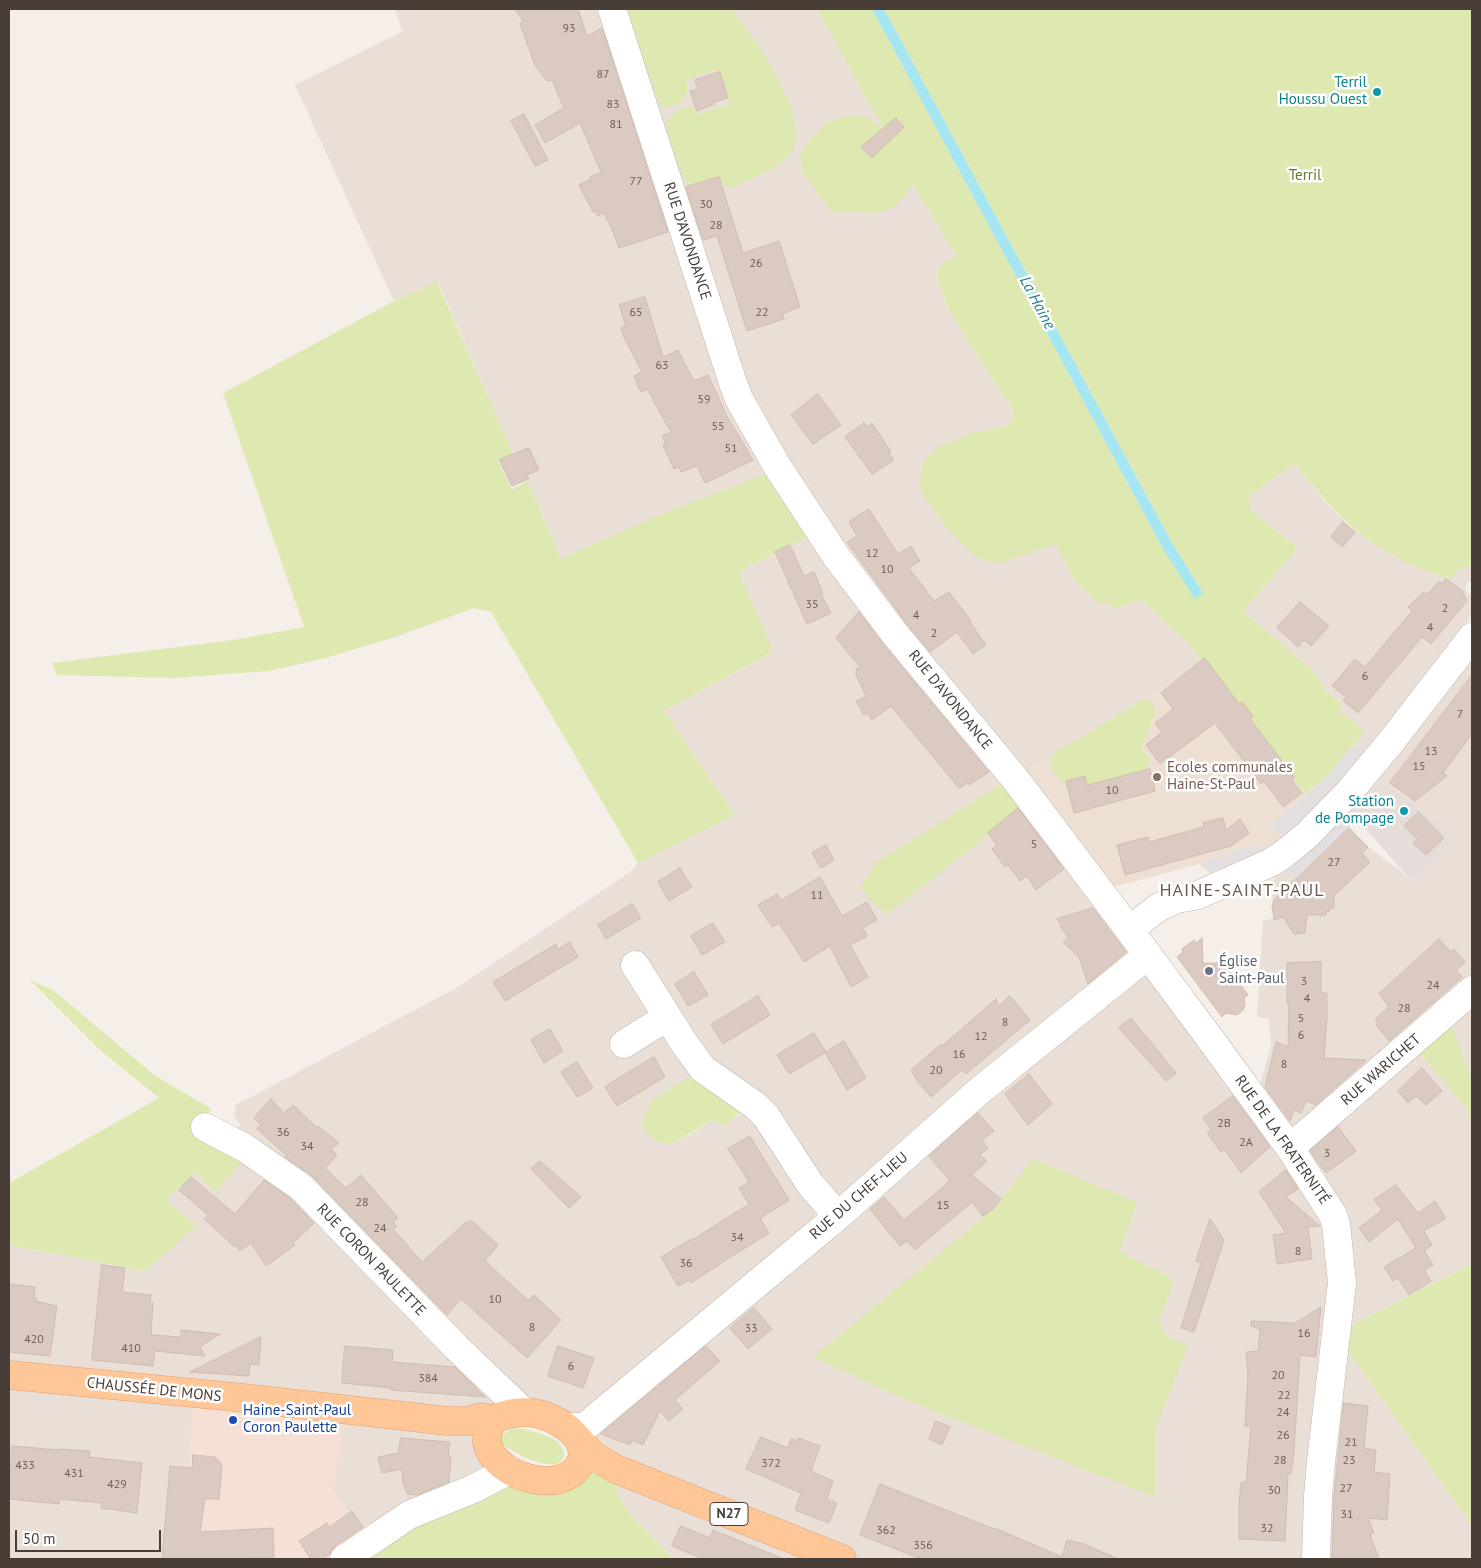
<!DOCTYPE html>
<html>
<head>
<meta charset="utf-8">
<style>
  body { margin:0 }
  #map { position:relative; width:1481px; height:1568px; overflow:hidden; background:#f5eee9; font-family:"PT Sans",sans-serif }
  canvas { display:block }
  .frame { position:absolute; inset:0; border:10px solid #493d37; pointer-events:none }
  .scale { position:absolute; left:15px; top:1530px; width:146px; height:22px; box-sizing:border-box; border:2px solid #493d37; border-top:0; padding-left:6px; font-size:15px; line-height:18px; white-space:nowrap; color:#493d37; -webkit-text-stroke:4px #fff; paint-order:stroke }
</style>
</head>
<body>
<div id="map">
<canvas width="1481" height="1568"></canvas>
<div class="frame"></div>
<div class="scale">50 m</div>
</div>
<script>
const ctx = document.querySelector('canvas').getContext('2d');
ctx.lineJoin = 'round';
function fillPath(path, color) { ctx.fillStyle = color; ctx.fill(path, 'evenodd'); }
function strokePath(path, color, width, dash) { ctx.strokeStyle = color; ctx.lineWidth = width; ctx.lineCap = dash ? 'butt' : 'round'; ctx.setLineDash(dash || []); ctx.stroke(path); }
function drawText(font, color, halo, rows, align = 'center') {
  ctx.font = font + ' "PT Sans",sans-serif'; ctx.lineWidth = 5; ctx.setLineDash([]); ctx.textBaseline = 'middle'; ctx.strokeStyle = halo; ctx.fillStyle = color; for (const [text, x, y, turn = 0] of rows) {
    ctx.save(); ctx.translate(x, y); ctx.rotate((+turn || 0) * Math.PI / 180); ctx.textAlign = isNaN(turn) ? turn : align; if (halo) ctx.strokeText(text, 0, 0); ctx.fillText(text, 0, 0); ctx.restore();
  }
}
fillPath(new Path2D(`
  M395,9H817L913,183L956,256L944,262L936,276L949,310L983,365L1010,405L1014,414L1010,422L1005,426L972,433L1043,547L1055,543L1076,582L1117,608L1137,601L1144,602L1188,643L1203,664L1041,762L1016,781L1259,1089L1271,1045L1269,1019L1257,1017L1263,920L1273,919L1272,883L1277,872L1297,877L1346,830L1408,877L1418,879L1455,838L1388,786L1372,803L1355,799L1368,754L1352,746L1364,731L1338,711L1342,704L1325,690L1314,671L1243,611L1298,548L1249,509V495L1295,464L1323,499L1344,521L1371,541L1397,558L1462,565L1467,569L1472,563V582L1468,581L1465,590L1472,596V615L1466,624L1472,629V1264L1348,1327L1346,1348L1472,1526V1559H673L629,1513L617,1494L616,1469L553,1419L473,1432L503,1466L365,1534L333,1491L344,1409L194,1394L191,1438L180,1559H9V1245L145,1271L166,1200L195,1172L214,1192L232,1142L240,1124L234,1116L236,1105L458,987L630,872L638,863L735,815L664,711L772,653L739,572L789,547L561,559L528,481L513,454L438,282L394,301L295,85L402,32ZM742,1106L743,1113L724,1125L717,1122L711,1121L684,1138L671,1143L660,1142L650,1137L643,1117L649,1107ZM854,1194L813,1223L815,1213L813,1205Z`), '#e9dfd7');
fillPath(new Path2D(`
  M194,1394L345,1409L333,1491L365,1534L344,1559H180L191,1438Z`), '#f6dfd4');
fillPath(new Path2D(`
  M1388,786L1456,838L1418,879L1408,877L1357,819Z`), '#e4ddda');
fillPath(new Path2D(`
  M1203,664L1306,794L1272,825L1284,838L1272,856L1257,844L1199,864L1099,891L1016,780L1041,762Z`), '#eedfd3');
fillPath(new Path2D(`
  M627,9H732L765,55L790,104L797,135L793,151L777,166L754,178L734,187L713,185L693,188L686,183L682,176L665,124C673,114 682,105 695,107L698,115L730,104L717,69L686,80C691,96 682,104 667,108L659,104Z
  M817,9H872L1162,547L1203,592L1172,543L884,9H1472V563L1467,569L1462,566L1450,579C1432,572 1412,567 1396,557C1352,533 1326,503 1295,464L1249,495V509L1298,548L1243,611L1314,671L1325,690L1342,704L1339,711L1365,731L1326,777L1306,794L1203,664L1188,643L1144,602L1137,601L1117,608L1096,601L1076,582L1055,544L1019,557L998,563L977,558L946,527L919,489L923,463L930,454L941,446L972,433L1005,426L1010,422L1014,414L1010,405L983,365L949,310L936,276L944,262L956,256L913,184L904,197L892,208L875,213L854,211H831L802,171L800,154L810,140L827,122L851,115L868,118L884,131Z
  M437,282L513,454L498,462L512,489L528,481L561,559L659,515L766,474L809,536L739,572L773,652L664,711L735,815L638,863L491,612L474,608L395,637L329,657L269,671L173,678L57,675L52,663L240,639L304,627L223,393L394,301Z
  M1143,700L1153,703L1155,712L1141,748L1149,759L1147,768L1141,774L1079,789L1068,786L1058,778L1051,768V755Z
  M1003,783L1022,808L888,914L869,899L861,886L875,863Z
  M30,980L53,990L154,1075L212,1109L206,1116L251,1153L214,1192L195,1172L166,1200L197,1226L145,1271L9,1245V1183L159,1098L99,1049Z
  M1448,1027L1454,1031L1469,1073L1472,1077V1125L1468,1110L1419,1052Z
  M697,1075L743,1111L724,1126C719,1123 715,1120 709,1122C692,1129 669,1156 650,1136C645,1132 642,1126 643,1119C644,1113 649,1107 651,1101L689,1077Z
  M1033,1159L1137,1202L1119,1252L1168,1276L1173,1283L1159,1321C1167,1340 1171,1339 1188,1345L1155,1430V1497L904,1399L813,1357L994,1209Z
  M1472,1264V1526L1346,1348L1348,1327Z
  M518,1428C531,1431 562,1436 564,1453C565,1458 562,1461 558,1463C545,1469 510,1452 501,1442V1436L511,1429Z
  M616,1469L617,1494L629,1513L673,1559H344L473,1489L575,1470Z`), '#dee9b1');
fillPath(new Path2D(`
  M1352,746L1369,754L1342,786L1284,838L1271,825L1326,777Z
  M1355,799L1372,803L1346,830L1296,877L1277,872Z
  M1257,844L1272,856L1214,877L1199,864Z`), '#e3dfde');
fillPath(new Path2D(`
  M872,9H884L1172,543L1203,593L1195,599L1162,547Z`), '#a5e6f2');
const building = new Path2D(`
  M515,9H578L587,36L602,28L668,232L619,248L614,234L604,213L598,216L595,211L593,212L579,185L591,179L590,177L601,172L580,123L545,143L535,125L564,108L552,80L547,81L535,65L520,24L523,22Z
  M720,72L728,98L713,102L714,104L697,111L690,91L698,89L695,80Z
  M524,114L548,160L535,166L511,121Z
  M896,118L904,127L872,158L861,147Z
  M719,177L743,253L779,241L800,307L782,314L784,319L747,331L717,236L703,240L686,187Z
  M645,297L663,357L678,350L694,381L708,375L727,416L753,460L705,483L697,466L681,472L679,467L674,469L663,445L666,444L662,436L671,432L647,389L641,392L634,376L642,372L624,337L621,328L626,326L619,305Z
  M818,394L841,425L813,444L791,415Z
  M864,423L867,427L872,423L891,452L889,453L894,460L872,474L845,437Z
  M529,448L539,470L527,475L529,479L512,486L499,460Z
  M869,509L898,554L911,546L920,561L909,568L934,601L949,592L971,621L970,622L986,645L973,654L957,632L930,652L907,624L847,542L857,536L849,522Z
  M1343,522L1355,532L1342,547L1331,537Z
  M790,545L804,576L814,572L823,593L821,594L831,613L807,624L775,552Z
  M1446,579L1462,590L1467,601L1431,644L1422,637L1358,713L1343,700L1346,697L1332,686L1355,659L1365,667L1412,611L1408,607L1424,592L1427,595L1439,581L1442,584Z
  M1300,602L1329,626L1311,646L1304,640L1298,647L1277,628Z
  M859,612L883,644L989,772L969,785L968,783L959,788L891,706L872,720L868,713L864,715L856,701L866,696L856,675V669L860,667L836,638Z
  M1205,658L1239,704L1242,702L1253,716L1250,719L1295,778L1292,780L1302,793L1283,807L1264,781L1261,784L1215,723L1160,764L1146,745L1162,732L1155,723L1173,709L1161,693Z
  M1472,675V734L1443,773L1447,776L1415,801L1390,783Z
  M1150,769L1155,791L1074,813L1066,781L1085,776L1087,785Z
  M1018,808L1064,869L1036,890L1027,876L1020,881L1008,865L1005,867L992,849L997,846L988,833Z
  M1419,812L1444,838L1426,855L1413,843L1417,839L1404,826Z
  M1223,818L1226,830L1240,819L1249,833L1231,846L1125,875L1117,845L1148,837L1149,842L1204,827L1203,823Z
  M1349,828L1368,847L1362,853L1370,862L1334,896V908H1330V911L1326,912V915H1307L1305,933L1294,934L1283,917L1274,920L1272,906L1274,900Z
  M826,845L834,860L821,868L812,853Z
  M680,868L692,887L669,901L658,882Z
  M820,877L842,916L867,902L877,920L863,928L867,936L850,945L868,977L851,987L830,946L804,962L779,923L772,927L758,905L777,894L781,900Z
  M632,904L641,918L606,939L598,925Z
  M1093,908L1126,952L1088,984L1079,957L1063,942L1068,937L1060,927L1062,926L1057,919Z
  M713,923L725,942L702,955L691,936Z
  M1202,938L1203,963H1224L1248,995L1244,998L1245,1005L1243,1010L1237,1015L1226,1013L1222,1017L1177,957L1183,952L1182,949L1194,940L1196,943Z
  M1439,939L1451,952L1454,949L1465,962L1456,970L1462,977L1389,1041L1376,1025L1378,1022L1375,1019L1389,1007L1379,994Z
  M570,942L578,957L505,1001L493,982L556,944L558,949Z
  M1321,962V993H1327V1018L1324,1058L1366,1060L1316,1105L1306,1101L1301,1113L1294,1110L1290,1121L1265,1087L1276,1042L1288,1047L1289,1004H1287V963Z
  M694,972L708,995L688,1006L675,984Z
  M758,996L770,1015L723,1044L711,1025Z
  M1010,996L1030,1020L966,1074L962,1070L931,1097L918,1082L911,1070L941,1044L942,1046L996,999L999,1006Z
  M1131,1018L1176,1073L1166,1081L1119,1028Z
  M550,1029L563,1051L544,1063L531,1040Z
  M814,1033L826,1052L789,1074L777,1055Z
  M844,1041L866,1078L847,1090L825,1053Z
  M654,1057L665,1077L617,1106L605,1087Z
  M577,1062L593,1088L577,1097L561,1072Z
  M1422,1068L1442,1091L1426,1105L1416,1096L1408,1103L1398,1091Z
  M1029,1074L1052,1104L1028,1125L1005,1094Z
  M1233,1096L1270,1147L1241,1173L1224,1149L1221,1152L1207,1133L1211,1129L1203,1118Z
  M271,1099L284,1113L293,1105L316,1127L318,1126L339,1143L331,1149L337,1155L325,1168L346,1188L361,1175L398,1218L393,1222L397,1226L393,1229L422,1262L466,1222L467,1223L471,1220L498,1245L485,1261L528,1300L534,1295L561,1320L527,1358L461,1299L447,1315L312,1176L285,1157L286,1155L257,1129L261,1125L254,1118Z
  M978,1113L994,1131L982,1140L988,1148L980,1155L987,1161L972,1175L1001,1199L994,1208L983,1216L972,1202L915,1250L907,1241L900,1246L870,1209L884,1197L904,1220L950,1181L929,1156Z
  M1338,1127L1356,1151L1326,1173L1310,1151Z
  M750,1136L789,1200L760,1218L769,1233L736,1254H735L691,1283L689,1280L678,1286L661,1257L691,1239L692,1240L749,1204L739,1188L749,1182L728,1149Z
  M540,1161L581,1197L569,1208L531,1169Z
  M1286,1170L1298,1189L1286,1197L1320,1226L1308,1227L1312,1259L1277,1264L1273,1235L1286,1233L1259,1192Z
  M191,1177L235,1214L264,1180L291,1199L314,1223L293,1243L295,1245L266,1266L251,1243L240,1251L237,1246L235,1247L204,1219L208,1215L179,1190Z
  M1396,1185L1418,1213L1435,1201L1446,1218L1424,1231L1432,1245L1424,1250L1433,1265L1424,1270L1431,1281L1409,1295L1398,1278L1393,1281L1384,1267L1416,1248L1398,1219L1369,1242L1359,1228L1382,1210L1374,1200Z
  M1210,1219L1224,1240L1194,1332L1181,1328L1201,1263L1196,1261Z
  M102,1265L125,1268L122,1292L151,1295L150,1303H153L151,1335L181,1337V1330L220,1334L200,1347L205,1356L155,1351L153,1366L92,1360Z
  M9,1284L35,1287L34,1297L36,1298V1301L57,1306L50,1356L9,1352Z
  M1321,1307L1316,1357L1300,1355L1294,1451L1291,1474H1288L1285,1541L1239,1539V1505L1241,1482H1246L1251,1427L1245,1426L1248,1376L1246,1352L1258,1351L1260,1330H1262L1251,1326V1321L1295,1323Z
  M754,1308L772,1329L748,1349L730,1328Z
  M261,1337L259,1365L250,1364L249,1376L190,1372Z
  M345,1346L393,1350L392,1362L455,1367L485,1397L391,1390V1388L342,1383Z
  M558,1346L594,1358L583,1388L548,1376Z
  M706,1346L720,1361L675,1400L683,1409L669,1421L660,1411L643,1445L632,1440L630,1445L601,1434Z
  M1344,1403L1368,1406L1364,1448L1376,1450L1374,1472L1390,1474L1387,1520L1368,1518L1374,1533L1370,1535L1379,1559H1332L1334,1497Z
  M936,1421L950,1427L942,1445L929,1439Z
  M761,1437L788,1448L791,1439L798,1441V1438L820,1446L811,1471L833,1481L827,1499L837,1503L829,1523L795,1510L801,1493L746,1469Z
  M401,1438L450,1442L448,1457H451L449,1482L417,1495L407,1494L403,1482L402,1469L382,1473L378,1457L398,1453Z
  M12,1446L59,1450V1449L90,1451L89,1457L142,1463L137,1513L101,1508L102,1503L60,1499L59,1504L9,1499Z
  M193,1455L215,1457L222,1465L219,1499H205L200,1532L273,1528L274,1558L162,1559L170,1466L192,1468Z
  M880,1484L994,1529L995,1528L1062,1557L1067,1540L1084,1544L1116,1558V1559H921L860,1535Z
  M352,1511L363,1527L335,1546L330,1554L322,1559H311L299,1541L327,1523L329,1527Z
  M681,1526L710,1538L713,1530L784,1559H704L672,1546Z`);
fillPath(building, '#dacac1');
strokePath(building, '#d2bdb1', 1);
const minor = new Path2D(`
  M612,9L732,380L739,399L777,466L836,556L895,634L1016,780L1121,919L1214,1044L1290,1148L1333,1215L1336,1224L1342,1283L1321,1462L1318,1496L1316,1559
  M1129,930L1159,907L1177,899L1198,895L1272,862L1284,854L1307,835L1349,792L1390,743L1472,637
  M635,965L684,1043L703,1069L756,1106L766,1116L810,1184L838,1216
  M624,1044L667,1017
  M205,1127L245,1148L301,1187L456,1347L523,1411
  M1290,1148L1472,990
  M567,1427H581L587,1425L838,1216L978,1092L1148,955
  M344,1559L409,1515L473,1489L509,1470`);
const major = new Path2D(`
  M9,1375L234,1397L448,1421H468L482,1417L492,1420
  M581,1444C582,1449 583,1455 582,1459C568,1499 493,1478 487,1442C486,1435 490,1427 492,1420C518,1408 542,1410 566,1427C574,1433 584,1447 593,1455C600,1460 608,1465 616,1469L842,1559`);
strokePath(minor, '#c3b6ae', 29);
strokePath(major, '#e69f66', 29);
strokePath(minor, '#fff', 28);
strokePath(major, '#ffc798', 28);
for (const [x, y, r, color] of [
  [1377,92,5,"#0f9aa8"],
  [1157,777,5,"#8d6e63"],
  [1404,811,5,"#0f9aa8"],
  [1209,971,5,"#6b7280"],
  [233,1420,5,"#1a4fb4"]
]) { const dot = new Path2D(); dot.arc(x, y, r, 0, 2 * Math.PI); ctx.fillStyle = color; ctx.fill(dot); strokePath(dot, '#fff', 2); }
drawText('12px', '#6d605a', null, [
  ["93",569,29],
  ["87",603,75],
  ["83",613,105],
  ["81",616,125],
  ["77",636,182],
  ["30",706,205],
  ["28",716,226],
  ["26",756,264],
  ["65",636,313],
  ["22",762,313],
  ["63",662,366],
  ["59",704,400],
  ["55",718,427],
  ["51",731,449],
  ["12",872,554],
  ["10",887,570],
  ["35",812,605],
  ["2",1445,609],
  ["4",916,616],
  ["4",1430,628],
  ["2",934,634],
  ["6",1365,677],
  ["7",1460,715],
  ["13",1431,752],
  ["15",1419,767],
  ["10",1112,791],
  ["5",1034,845],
  ["27",1334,863],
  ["11",817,896],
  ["3",1304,982],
  ["24",1433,986],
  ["4",1307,999],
  ["28",1404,1009],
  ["5",1301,1019],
  ["8",1005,1023],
  ["6",1301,1036],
  ["12",981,1037],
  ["16",959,1055],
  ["8",1284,1065],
  ["20",936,1071],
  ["2B",1224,1124],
  ["36",283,1133],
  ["2A",1246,1143],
  ["34",307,1147],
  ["3",1327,1154],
  ["28",362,1203],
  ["15",943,1206],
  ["24",380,1229],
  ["34",737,1238],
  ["8",1298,1252],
  ["36",686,1264],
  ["10",495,1300],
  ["8",532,1328],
  ["33",751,1329],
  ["16",1304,1334],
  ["420",34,1340],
  ["410",131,1349],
  ["6",571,1367],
  ["20",1278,1376],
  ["384",428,1379],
  ["22",1284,1396],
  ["24",1283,1413],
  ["26",1283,1436],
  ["21",1351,1443],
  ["28",1280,1461],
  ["23",1349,1461],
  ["372",771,1464],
  ["433",25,1466],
  ["431",74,1474],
  ["429",117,1485],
  ["27",1346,1489],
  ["30",1274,1491],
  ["31",1347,1515],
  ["32",1267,1529],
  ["362",886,1531],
  ["356",923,1546]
]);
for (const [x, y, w] of [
  [729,1514,38]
]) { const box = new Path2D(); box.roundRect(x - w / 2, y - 11.5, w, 23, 4); ctx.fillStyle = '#fff'; ctx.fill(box); strokePath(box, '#493d37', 1); }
drawText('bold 14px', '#493d37', null, [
  ["N27",729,1514]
]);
drawText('15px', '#0d838f', '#fff', [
  ["Terril",1367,83],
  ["Houssu Ouest",1367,100],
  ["Station",1394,802],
  ["de Pompage",1394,819]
], 'right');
drawText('15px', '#5d7c28', '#fff', [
  ["Terril",1305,176]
]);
drawText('15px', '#493d37', '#fff', [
  ["RUE D'AVONDANCE",687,241,72],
  ["RUE D'AVONDANCE",950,700,51],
  ["RUE WARICHET",1381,1070,-41],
  ["RUE DE LA FRATERNITÉ",1282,1140,55],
  ["RUE DU CHEF-LIEU",859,1196,-41],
  ["RUE CORON PAULETTE",371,1260,46],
  ["CHAUSSÉE DE MONS",154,1390,6]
]);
drawText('15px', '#785e54', '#fff', [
  ["Ecoles communales",1167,768],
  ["Haine-St-Paul",1167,785]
], 'left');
drawText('15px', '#5b616d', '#fff', [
  ["Église",1219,962],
  ["Saint-Paul",1219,979]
], 'left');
drawText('15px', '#164399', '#fff', [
  ["Haine-Saint-Paul",243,1411],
  ["Coron Paulette",243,1428]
], 'left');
drawText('italic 16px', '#267c8e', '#fff', [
  ["La Haine",1037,303,62]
]);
ctx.letterSpacing = '1px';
drawText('18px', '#6c584e', '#fff', [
  ["HAINE-SAINT-PAUL",1242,891]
]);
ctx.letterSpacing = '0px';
</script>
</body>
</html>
